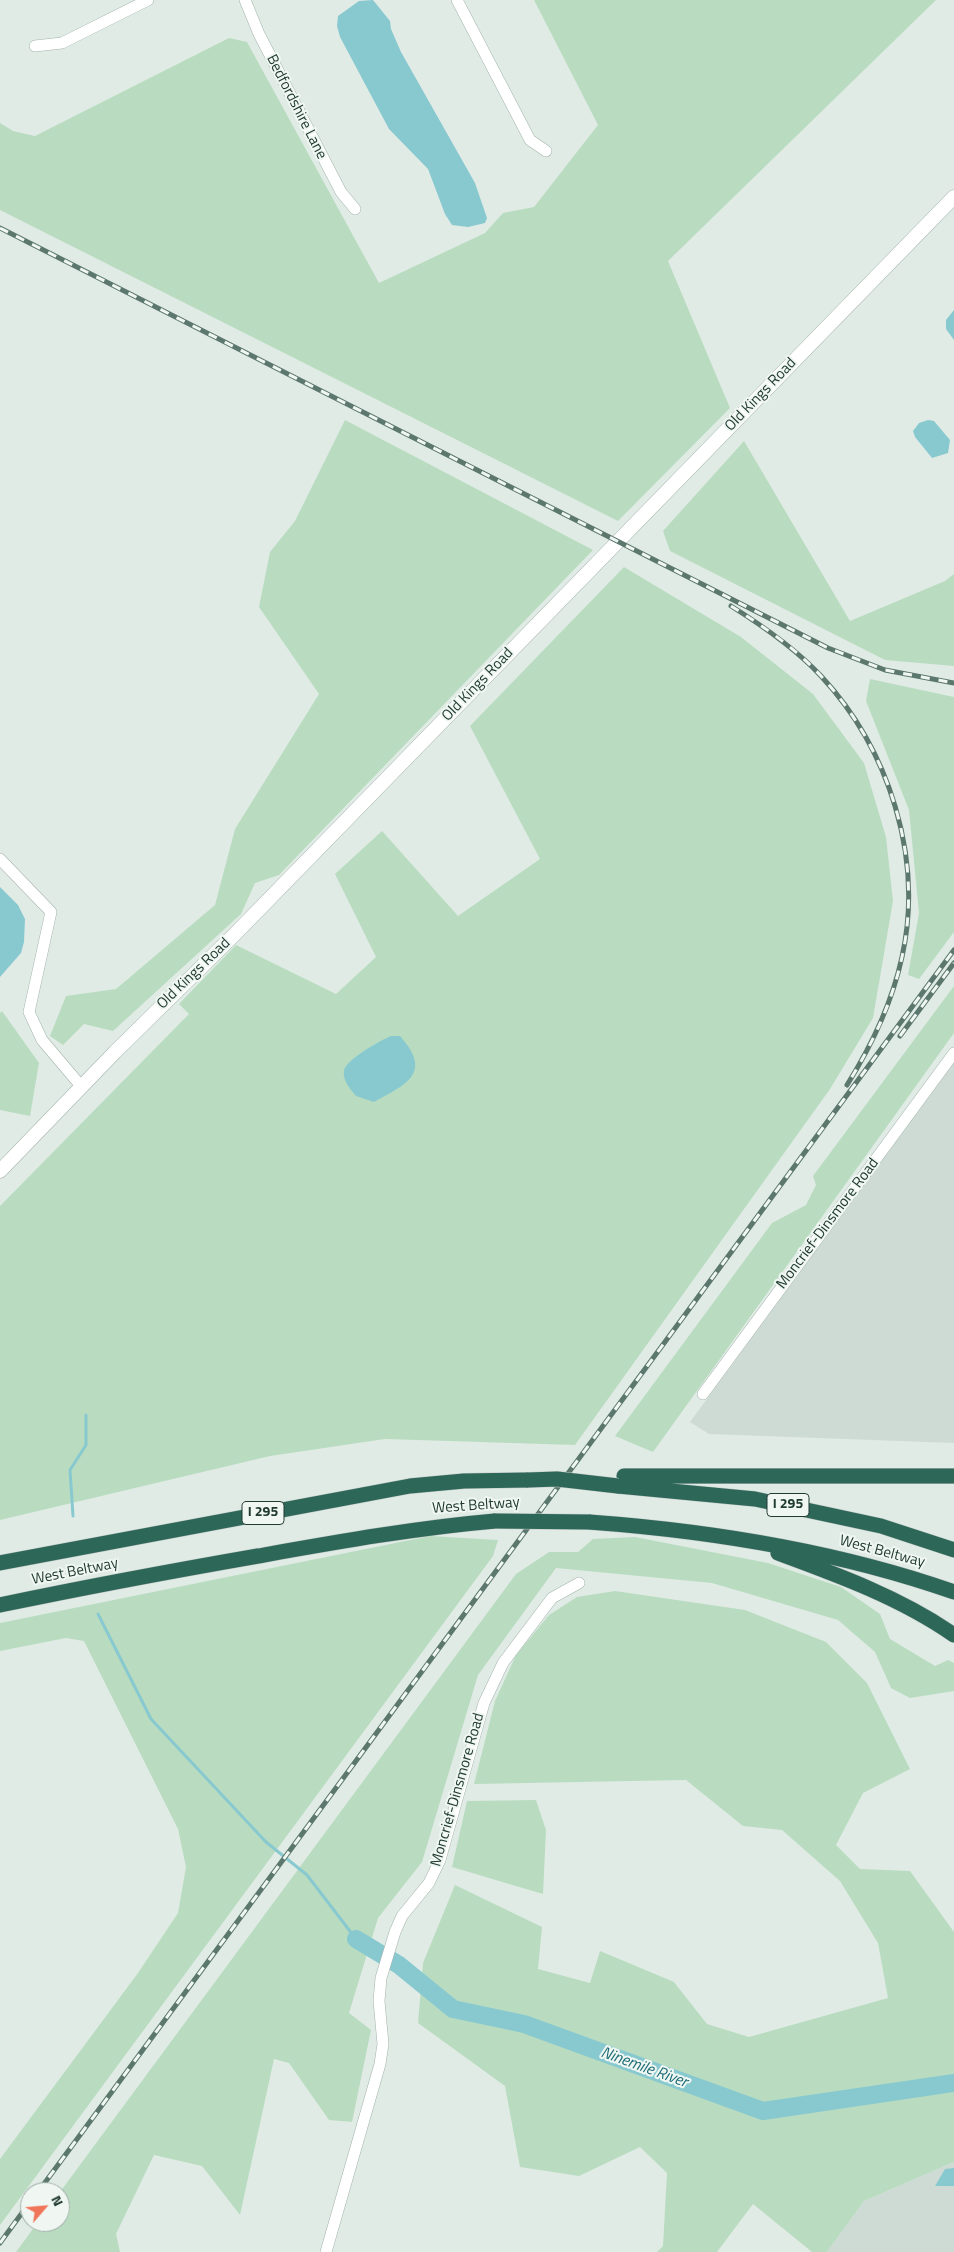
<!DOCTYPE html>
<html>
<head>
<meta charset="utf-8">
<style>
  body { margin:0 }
  #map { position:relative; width:954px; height:2252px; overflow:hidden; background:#e0ebe5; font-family:"Titillium Web",sans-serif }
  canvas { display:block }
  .north { position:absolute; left:20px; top:2182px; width:50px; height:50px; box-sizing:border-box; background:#f0f7f3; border:1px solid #9daca6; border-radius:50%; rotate:63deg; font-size:14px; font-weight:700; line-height:20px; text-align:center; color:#213b32 }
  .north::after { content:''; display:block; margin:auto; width:18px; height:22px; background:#f17558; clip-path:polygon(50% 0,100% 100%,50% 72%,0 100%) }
</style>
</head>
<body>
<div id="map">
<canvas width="954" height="2252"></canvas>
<div class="north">N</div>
</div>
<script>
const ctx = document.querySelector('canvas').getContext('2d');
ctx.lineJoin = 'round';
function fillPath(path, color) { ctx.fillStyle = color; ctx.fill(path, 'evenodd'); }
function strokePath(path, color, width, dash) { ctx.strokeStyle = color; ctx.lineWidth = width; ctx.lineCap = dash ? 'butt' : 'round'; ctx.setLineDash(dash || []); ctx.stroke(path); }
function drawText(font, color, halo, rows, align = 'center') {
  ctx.font = font + ' "Titillium Web",sans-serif'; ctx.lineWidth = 4; ctx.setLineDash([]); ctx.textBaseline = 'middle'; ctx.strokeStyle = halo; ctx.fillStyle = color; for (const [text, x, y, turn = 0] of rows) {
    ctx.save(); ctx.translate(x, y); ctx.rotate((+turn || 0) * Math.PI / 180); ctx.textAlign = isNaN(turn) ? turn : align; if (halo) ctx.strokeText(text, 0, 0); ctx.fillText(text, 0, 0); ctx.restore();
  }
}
fillPath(new Path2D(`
  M954,1062V1443L709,1434L690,1422Z
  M954,2162V2252H827L864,2201Z`), '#cedbd4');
fillPath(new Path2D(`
  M534,0H936L668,261L730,408L618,521L0,210V123L13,131L35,136L229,38L247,42L379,283L485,233L503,213L534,207L598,125Z
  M345,420L593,550L279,875L255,883L241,914L113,1031L84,1024L63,1045L50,1036L66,996L116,989L215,905L235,829L319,694L259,607L270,552L295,521Z
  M744,441L850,621L945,581L954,574V666L885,660L670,551L663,531Z
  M624,567L741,637L813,694L864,763L886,837L893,901L873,1018L830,1089L575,1445L385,1439L270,1456L0,1520V1206L189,1014L179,1004L236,945L336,994L376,957L335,874L382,831L458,916L540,859L470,726Z
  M870,679L954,697V932L919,979L908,975L919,913L909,810L866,701Z
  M954,986V1033L653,1452L615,1436L772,1223L806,1205L816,1185L813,1176Z
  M2,1011L39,1063L30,1116L0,1110V1013Z
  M430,1536L498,1540L493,1556L0,2225V2159L138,1973L178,1913L186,1867L178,1829L84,1641L66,1638L0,1651V1623Z
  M635,1537L768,1563L841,1587L880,1614L890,1639L935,1666L948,1660L954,1663V1691L910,1698L891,1688L875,1652L838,1620L712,1583L556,1568L478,1675L422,1862L378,1918L349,2013L371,2030L352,2122L329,2120L289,2063L274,2059L240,2215L202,2166L154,2155L116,2234L120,2252H16L38,2222H60V2192L516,1574L549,1552H578L593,1539Z
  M615,1591L745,1610L826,1642L867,1683L910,1769L863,1793L836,1845L860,1869L910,1871L954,1932V2162L864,2201L827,2252H812L753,2204L717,2252H657L663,2246L667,2173L640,2147L579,2176L520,2167L505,2086L418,2023L423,1963L455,1885L542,1927L538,1969L590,1983L600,1951L674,1982L707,2024L749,2037L888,1998L878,1943L840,1881L782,1830L743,1826L686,1780L474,1784L495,1701L516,1655L549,1615L577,1597Z
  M536,1800L546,1830L543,1894L452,1867L467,1801Z`), '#b9dcc0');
fillPath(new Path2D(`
  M373,0L390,21L391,29L401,52L475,183L487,218L485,223L468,227L452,225L445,214L428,169L389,129L340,37L337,26L338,16L359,1Z
  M954,310V340L946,329V320Z
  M928,420L934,421L950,440L948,453L932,458L915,437L913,431L919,423Z
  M0,887L18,905L25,919L24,942L21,953L0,977Z
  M391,1036H400C433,1073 407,1084 374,1102L356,1096C351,1090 342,1080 344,1071C345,1060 381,1040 391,1036Z
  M954,2168V2186H935L945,2169Z`), '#88c9d0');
strokePath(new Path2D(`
  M73,1516L70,1470L86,1445V1415
  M98,1614L151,1719L266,1842L307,1875L356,1939`), '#88c9d0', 3);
strokePath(new Path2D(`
  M356,1939L399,1965L453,2009L524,2024L763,2111L954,2083`), '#88c9d0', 18);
const minor = new Path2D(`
  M245,0L259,34L341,192L355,209
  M457,0L530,140L546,151
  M35,46L62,43L148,0
  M0,859L51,912L29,1012L42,1040L81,1086
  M703,1394L954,1053
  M326,2252L380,2064L383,2044L379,2001L381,1978L395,1932L402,1916L429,1883L440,1860L484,1703L503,1663L552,1598L579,1583`);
const tertiary = new Path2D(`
  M0,1171L115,1052L237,932L954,197`);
const motorway = new Path2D(`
  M624,1476H954
  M618,1486L755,1499L881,1526L954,1550
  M589,1522C712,1531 837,1551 954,1592
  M778,1553C838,1575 901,1598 954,1635
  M0,1563L410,1486L464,1481L528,1480
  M0,1605C86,1587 172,1571 258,1556C337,1542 415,1528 495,1521`);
strokePath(minor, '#a3b3ac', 12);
strokePath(tertiary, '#a3b3ac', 15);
strokePath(motorway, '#c1c8c6', 16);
strokePath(minor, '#fff', 11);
strokePath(tertiary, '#fff', 14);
strokePath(motorway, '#2d6758', 15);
const rail = new Path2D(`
  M0,228L828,648L885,670L954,683
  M731,606C763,626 795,648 821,676C889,749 924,858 902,957C892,1003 872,1045 847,1085
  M900,1036L954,963
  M38,2192L954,950
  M0,2243L30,2202`);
strokePath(rail, '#5b776e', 5);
strokePath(rail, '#f0f7f3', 3, [9]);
const motorwayBridge = new Path2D(`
  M528,1480L557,1479L618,1486
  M495,1521L589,1522`);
strokePath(motorwayBridge, '#c1c8c6', 16, []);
strokePath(motorwayBridge, '#2d6758', 15);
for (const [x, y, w] of [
  [788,1505,42],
  [263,1513,42]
]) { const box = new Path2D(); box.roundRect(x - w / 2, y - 11.5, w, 23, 4); ctx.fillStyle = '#f0f7f3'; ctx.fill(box); strokePath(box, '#213b32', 1); }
drawText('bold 14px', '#213b32', null, [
  ["I 295",788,1505],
  ["I 295",263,1513]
]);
drawText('15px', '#213b32', '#f0f7f3', [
  ["Bedfordshire Lane",296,107,63],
  ["Old Kings Road",761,395,-46],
  ["Old Kings Road",478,685,-46],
  ["Old Kings Road",194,974,-44],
  ["Moncrief-Dinsmore Road",828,1224,-53],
  ["West Beltway",476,1506,-4],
  ["West Beltway",882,1552,15],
  ["West Beltway",75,1572,-11],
  ["Moncrief-Dinsmore Road",458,1790,-74]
]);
drawText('italic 16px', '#1c6c76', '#f0f7f3', [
  ["Ninemile River",644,2068,20]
]);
</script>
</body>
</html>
